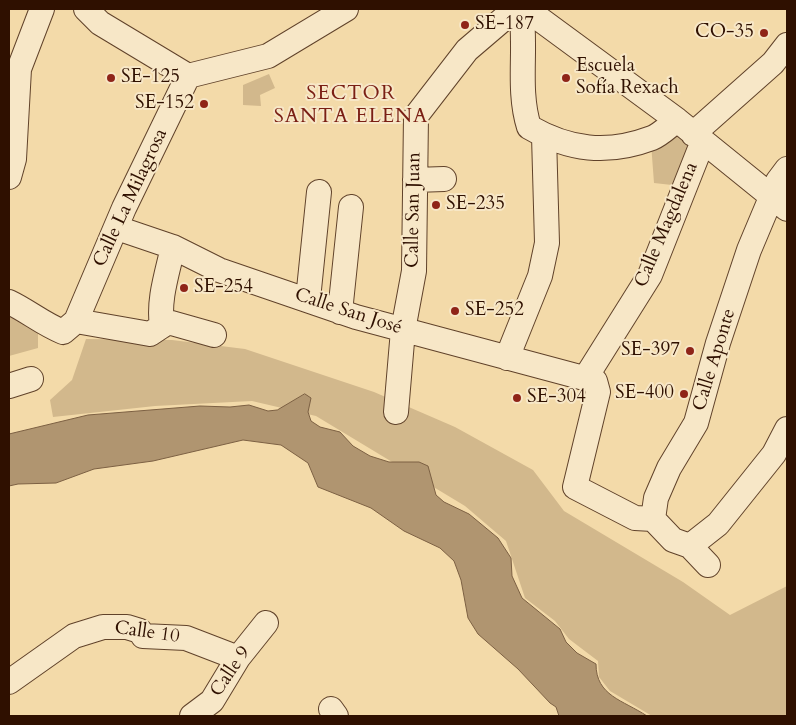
<!DOCTYPE html>
<html>
<head>
<meta charset="utf-8">
<style>
  body { margin:0 }
  #map { position:relative; width:796px; height:725px; overflow:hidden; background:#f3daa9; font-family:Cardo,serif }
  canvas { display:block }
  .frame { position:absolute; inset:0; border:10px solid #2f1000; pointer-events:none }
</style>
</head>
<body>
<div id="map">
<canvas width="796" height="725"></canvas>
<div class="frame"></div>
</div>
<script>
const ctx = document.querySelector('canvas').getContext('2d');
ctx.lineJoin = 'round';
function fillPath(path, color) { ctx.fillStyle = color; ctx.fill(path, 'evenodd'); }
function strokePath(path, color, width, dash) { ctx.strokeStyle = color; ctx.lineWidth = width; ctx.lineCap = dash ? 'butt' : 'round'; ctx.setLineDash(dash || []); ctx.stroke(path); }
function drawText(font, color, halo, rows, align = 'center') {
  ctx.font = font + ' Cardo,serif'; ctx.lineWidth = 4; ctx.setLineDash([]); ctx.textBaseline = 'middle'; ctx.strokeStyle = halo; ctx.fillStyle = color; for (const [text, x, y, turn = 0] of rows) {
    ctx.save(); ctx.translate(x, y); ctx.rotate((+turn || 0) * Math.PI / 180); ctx.textAlign = isNaN(turn) ? turn : align; if (halo) ctx.strokeText(text, 0, 0); ctx.fillText(text, 0, 0); ctx.restore();
  }
}
fillPath(new Path2D(`
  M269,74L275,88L260,95L261,106L243,105V85Z
  M672,132L690,143L672,185L654,183L651,143Z
  M9,311L38,325V348L9,356Z
  M86,339L172,340L245,349L374,392L455,427L533,470L564,511L683,582L730,615L787,586V716H652L610,691L599,677L598,661L569,639L555,621L525,598L506,541L465,506L316,416L252,401L155,406L53,417L50,400L72,380Z`), '#d2b88c');
const water = new Path2D(`
  M305,394L311,398L308,412L311,421L320,427L340,432L353,446L370,456L389,462H419L428,466L436,495L444,502L469,514L498,538L511,558L512,576L522,598L560,629L566,642L577,653L596,664C596,696 623,700 647,716H559L556,707L550,703L518,669L478,634L468,618L461,580L454,561L440,548L404,531L371,508L318,487L308,463L281,445L243,440L153,461L94,469L56,483L18,484L9,486V434L88,415L200,406L230,407L249,405L268,411L277,410Z`);
fillPath(water, '#b09570');
strokePath(water, '#7c6043', 1);
const minor = new Path2D(`
  M86,9L100,23L188,76L268,56L346,9
  M521,9C527,48 517,89 529,127C569,150 607,155 652,138C660,135 669,126 677,120
  M526,9L677,120L787,209
  M693,134L773,63L787,45
  M9,177L14,159L19,69L42,9
  M415,180L444,179
  M117,228L173,247L219,270L356,317L595,381L598,392L575,487L635,518L653,519L673,540L690,546L708,565
  M308,299L319,192
  M9,302C28,311 43,324 63,332L76,321L124,208L188,76
  M340,312L351,207
  M76,321L150,334L168,322L214,335
  M162,326C158,300 167,274 173,247
  M507,358L540,276L547,243L544,136
  M586,377L650,275L703,141
  M9,386L31,379
  M396,412L403,330L414,271L416,116L467,50L515,9
  M653,519L656,498L669,468L696,423L718,343L749,250L778,181L787,169
  M690,546L718,524L774,454L787,429
  M9,682L74,636L103,627H127L140,631L143,636L186,638L238,658
  M331,709L336,716
  M192,716L212,701L238,658L266,623`);
strokePath(minor, '#60422a', 26);
strokePath(minor, '#f7e7c7', 24);
for (const [x, y, r, color] of [
  [465,25,5,"#8f2418"],
  [764,33,5,"#8f2418"],
  [111,78,5,"#8f2418"],
  [566,78,5,"#8f2418"],
  [204,104,5,"#8f2418"],
  [436,205,5,"#8f2418"],
  [184,288,5,"#8f2418"],
  [455,311,5,"#8f2418"],
  [690,351,5,"#8f2418"],
  [684,394,5,"#8f2418"],
  [517,398,5,"#8f2418"]
]) { const dot = new Path2D(); dot.arc(x, y, r, 0, 2 * Math.PI); ctx.fillStyle = color; ctx.fill(dot); strokePath(dot, '#f7e7c7', 2); }
drawText('19px', '#2f1000', '#f7e7c7', [
  ["SE-187",475,25],
  ["CO-35",754,33,"right"],
  ["Escuela",576,67],
  ["Sofía Rexach",576,89],
  ["SE-125",121,78],
  ["SE-152",194,104,"right"],
  ["SE-235",446,205],
  ["SE-254",194,288],
  ["SE-252",465,311],
  ["SE-397",680,351,"right"],
  ["SE-400",674,394,"right"],
  ["SE-304",527,398]
], 'left');
drawText('19px', '#2f1000', '#f7e7c7', [
  ["Calle La Milagrosa",131,198,-65],
  ["Calle San Juan",414,210,-89],
  ["Calle Magdalena",667,225,-67],
  ["Calle San José",348,312,18],
  ["Calle Aponte",715,360,-73],
  ["Calle 10",147,633,8],
  ["Calle 9",231,672,-56]
]);
ctx.letterSpacing = '1px';
drawText('20px', '#7a1f14', '#f7e7c7', [
  ["SECTOR",351,94],
  ["SANTA ELENA",351,117]
]);
ctx.letterSpacing = '0px';
</script>
</body>
</html>
